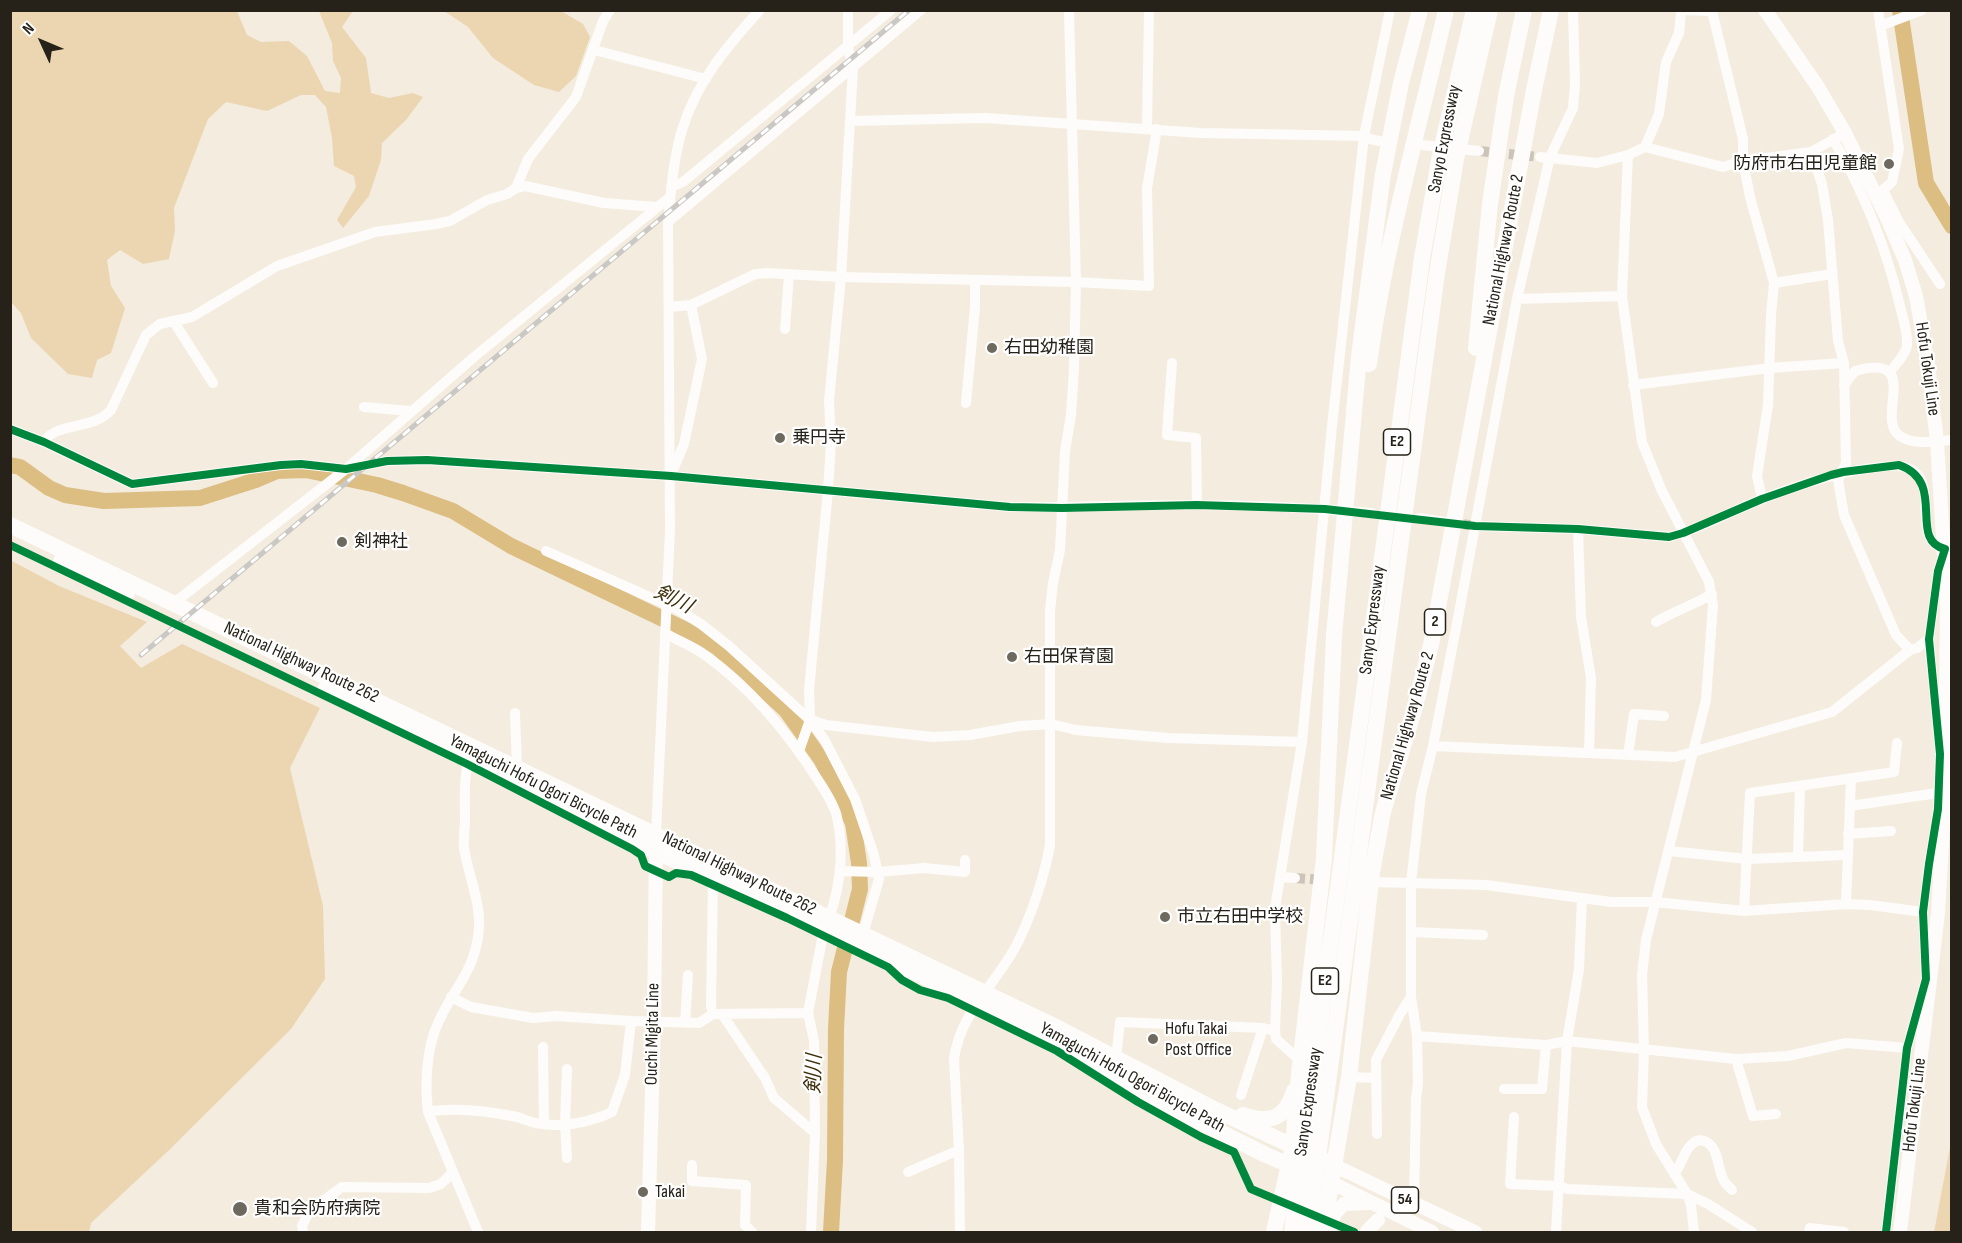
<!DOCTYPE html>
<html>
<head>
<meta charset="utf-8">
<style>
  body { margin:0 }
  #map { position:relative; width:1962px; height:1243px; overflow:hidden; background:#f4ecde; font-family:"Sofia Sans Condensed",sans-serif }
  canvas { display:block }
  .frame { position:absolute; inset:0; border:12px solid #262219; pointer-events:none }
  .north { position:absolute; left:12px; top:12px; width:60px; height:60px; -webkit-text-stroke:4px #fff; paint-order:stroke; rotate:314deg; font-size:16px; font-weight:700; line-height:24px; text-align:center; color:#262219 }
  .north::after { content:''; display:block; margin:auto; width:21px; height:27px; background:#262219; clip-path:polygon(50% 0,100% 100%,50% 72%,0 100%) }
</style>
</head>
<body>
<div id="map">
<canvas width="1962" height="1243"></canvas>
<div class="frame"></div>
<div class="north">N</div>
</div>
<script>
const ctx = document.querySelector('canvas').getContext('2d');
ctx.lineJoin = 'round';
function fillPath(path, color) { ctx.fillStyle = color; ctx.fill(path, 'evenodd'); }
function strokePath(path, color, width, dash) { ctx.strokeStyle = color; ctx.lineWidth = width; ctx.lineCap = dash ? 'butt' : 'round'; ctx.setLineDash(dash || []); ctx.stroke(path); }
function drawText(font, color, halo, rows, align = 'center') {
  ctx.font = font + ' "Sofia Sans Condensed","Noto Sans JP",sans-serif'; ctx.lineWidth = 4.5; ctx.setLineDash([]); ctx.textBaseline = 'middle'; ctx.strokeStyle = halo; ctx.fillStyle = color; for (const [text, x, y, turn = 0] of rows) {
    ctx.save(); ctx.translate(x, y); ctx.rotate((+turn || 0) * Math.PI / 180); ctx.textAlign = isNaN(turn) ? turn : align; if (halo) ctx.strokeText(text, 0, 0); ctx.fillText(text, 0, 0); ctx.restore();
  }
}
fillPath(new Path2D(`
  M11,10L237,11L247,35L261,42L289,41L307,56L325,91L340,93L341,78L333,61L332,43L319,11H353L342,27L366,58L371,93L389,98L413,93L423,97L406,120L382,143L381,160L369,196L343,228L337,220L356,187L354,176L334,166L332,138L326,107L315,95H301L267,111L226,102L208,119L174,208L175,231L169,259L143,264L120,250L107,260L111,286L125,308L111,353L97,360L92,378L68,374L31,338L21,313L11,302Z
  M444,11H561L583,24L590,37L576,76L559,92L534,85L493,58L468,27Z
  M10,560L59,586L147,622L120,646L141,668L182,644L320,708L290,768L323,906L325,979L291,1029L167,1152L91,1223L89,1232H11Z
  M1951,1142V1232H1934Z`), '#ebd6b1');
strokePath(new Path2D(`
  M1900,10L1926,183L1952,226
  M10,465L20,467L49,488L65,495L104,501L200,498L256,480L277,471L306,470L377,485L403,493L453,511L511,546L688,631L717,647L786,710L821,759L853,823L859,863L860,889L839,972L836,1029L835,1160L831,1232`), '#dcbd82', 16);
strokePath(new Path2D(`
  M1479,151L1540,157
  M1449,522L1475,526
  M1295,878L1325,880`), '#cbc4b7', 10, [10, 5]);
strokePath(new Path2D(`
  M1680,10L1712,11L1743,139V161L1750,197L1774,283L1771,316L1768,405L1757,476L1762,499
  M1880,26L1922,10
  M594,50L706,79
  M850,121L985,118L1201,133L1364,136L1370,139L1379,141
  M1147,129L1149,10
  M1833,139C1864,192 1886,247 1900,306C1903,318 1908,334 1907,346C1905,356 1895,365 1889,373
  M1422,145L1479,151
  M1645,147L1659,114L1666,62L1679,33L1681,12
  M1811,152L1822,184L1828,220L1838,341L1844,363L1846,463L1838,480L1844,515L1896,635L1910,650
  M1628,155L1622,296L1642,442L1661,489L1709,582L1713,605L1706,700L1646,940L1642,975L1644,1050L1642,1107L1656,1144L1687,1194L1691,1205L1694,1232
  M1540,157L1597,163L1628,155L1645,147L1723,167L1743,161L1811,152L1845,133
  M671,187L683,182L891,10
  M516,188L525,186L604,203L657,207
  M1883,190L1899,222L1940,284
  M1877,195L1892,182L1899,149L1878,10
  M668,222L921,10
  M1774,283L1832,274
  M1517,299L1622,296
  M669,307L691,305L755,274L767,273L841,277L1076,282L1149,286L1147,188L1157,129
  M174,322L213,383
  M785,329L789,274
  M1172,363L1167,435L1196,438L1197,505
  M1633,385L1770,368L1844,363
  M1844,385L1855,371C1924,352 1874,419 1900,436C1914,446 1936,441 1952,440
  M966,403L975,307V280
  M364,407L410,411
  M10,429L44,442L132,484L281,465L301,464L346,469L387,461L427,460L671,476L1010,507C1072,508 1135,504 1198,505C1256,505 1314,508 1372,513
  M44,442C55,422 94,430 111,410L146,335L160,324L192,317L277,266L375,232L436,224L450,221L487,200L507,194L516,188L528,159L576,97L603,21L610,10
  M673,470L684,444L702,359L691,305
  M1419,518L1445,522
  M1475,526L1578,529L1669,537C1701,529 1731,511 1762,499C1798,485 1834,473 1872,468C1888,466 1903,462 1916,473C1936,492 1912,541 1945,549L1938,571L1929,639L1940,754L1938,809L1929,864L1923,912L1926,979L1907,1048L1886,1232
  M1578,529L1581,617L1591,678L1589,752
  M546,551L677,609L701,624L729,646L810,720L824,739L855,799L874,855L879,879L863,934
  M174,603L346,469L474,357L670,197
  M1656,622C1674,611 1694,605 1712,594
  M665,633C678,641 693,646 705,655C751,688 788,733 818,780C825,791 834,804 837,817C845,852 840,896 824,929L808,1013L814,1041L815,1133L811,1232
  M515,713L517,767
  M811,720L826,725L933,737L970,735L1020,726L1051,724L1076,730L1168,738L1302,742
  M1433,746L1675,757L1832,712L1910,650L1917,648L1929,639
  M799,751L810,720L809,690L828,490L831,444L829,401L841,277L853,69L848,47V10
  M471,753C463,774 465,799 465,821C465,829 463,839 464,848C469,879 483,905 478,937C473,973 452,991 438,1023C426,1049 425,1084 428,1112L478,1232
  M1628,755L1634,714L1664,716
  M1850,806L1944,792
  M1848,834L1891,831
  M656,835L670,529L668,222C671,191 673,160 682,130C696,83 727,46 760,10
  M1669,851L1747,859L1847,855
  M1798,856L1800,786
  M840,871L878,872L924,868L965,872V860
  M1280,877L1295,878
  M1373,882L1486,885L1611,902H1655L1744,911L1846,904L1870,905L1923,912
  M1846,904L1851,778
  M1744,911L1750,793L1894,772L1897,743
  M1411,932L1483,935
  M451,997L471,1007L533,1018L556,1016L631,1021L699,1023L713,1014L808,1013
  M713,1014L711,1006L713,878
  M722,1014L765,1078L774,1098L815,1133
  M685,1023L688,975
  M1417,1036L1546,1045L1567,1041L1736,1059L1788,1056L1846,1043L1907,1048
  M543,1047L544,1124
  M1116,1059L1120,1022L1263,1028L1275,1031
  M1736,1059L1753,1116L1776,1114
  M1302,1062L1276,1039L1275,1031L1277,982L1275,908L1302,742L1332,426L1364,136L1390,10
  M1349,1077L1376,1078
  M1504,1089H1542L1546,1045
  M1241,1095L1263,1028
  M428,1112C454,1107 486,1111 512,1116C520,1117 527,1121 535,1123C561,1128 589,1123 612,1112L625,1075L631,1021
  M1514,1117L1510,1184L1558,1186L1568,1189L1687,1194L1708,1204L1752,1232
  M1377,1134L1376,1060L1400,1014L1411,997
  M567,1158L565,1124L567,1069
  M692,1165V1181L746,1185L745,1225L752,1232
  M908,1172L959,1150
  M1674,1174C1682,1165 1683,1153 1691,1145C1695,1141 1699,1139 1704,1141C1719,1146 1717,1167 1723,1179C1725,1184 1728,1186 1732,1190
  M1414,1204L1416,1098L1418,1084L1417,1036L1411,997V883L1421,794L1433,746L1458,618L1517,299L1550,157L1573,108L1575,84L1573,10
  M303,1232L302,1226L308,1214L317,1205L342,1187L429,1188L441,1184L453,1172
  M960,1232L959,1150L954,1059C960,1013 995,985 1016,946C1031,917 1044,878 1050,845V611L1053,583L1060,550L1065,451L1071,415L1074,369L1076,282L1069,10
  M1556,1232L1567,1041L1579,969L1582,898
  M1809,1232L1810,1228L1844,1232`), '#fdfcfa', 10);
strokePath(new Path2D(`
  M1765,10L1818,87L1845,133L1887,218L1905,260L1916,296L1928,365L1937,441L1947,605L1945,792L1938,913L1900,1232
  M1335,1166L1475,1232
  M1332,1183L1432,1232
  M1367,1231L1378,1220
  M648,1232L654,1022L656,842
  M1329,1232L1335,1213L1344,1204L1369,1203`), '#fdfcfa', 14);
strokePath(new Path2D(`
  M1476,348L1490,204L1506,96L1524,10
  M1369,364C1385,245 1419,128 1446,10
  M10,525L1058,1028L1216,1110L1335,1166
  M61,561L127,593
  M326,688L655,851L856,944L978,1003L1057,1042L1186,1115L1266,1155L1332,1183
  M1243,1115C1269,1124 1286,1119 1294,1091
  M1274,1232L1293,1146L1299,1074L1324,858L1334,636L1359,356L1383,174L1401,83L1420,10
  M1292,1232L1422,258L1440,155L1474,10
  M1308,1232L1437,273L1456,159L1490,10
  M1323,1232L1349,1077L1372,872L1383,812L1413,714L1431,645L1534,90L1551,10`), '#fdfcfa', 16);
const rail = new Path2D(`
  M141,655L909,10`);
strokePath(rail, '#cac8c4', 5);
strokePath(rail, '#fff', 3, [9]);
strokePath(new Path2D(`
  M10,429L44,442L132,484L281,465L301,464L346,469L387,461L427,460L671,476L1010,507L1062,508L1197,505L1325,509L1475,526L1578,529L1669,537L1683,533L1762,499L1831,475L1843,472L1899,465C1948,482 1907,540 1945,549L1938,571L1929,639L1940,754L1938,809L1929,864L1923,912L1926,979L1907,1048L1886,1232
  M10,545L467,764L632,849L641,855L645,866L669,877L676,873L691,875L787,918L888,967L902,980L920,990L948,998L1057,1051L1138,1102L1201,1137L1234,1152L1251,1189L1354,1232`), '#00873e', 8);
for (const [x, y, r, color] of [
  [1889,164,6,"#6e695e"],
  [992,348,6,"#6e695e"],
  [780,438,6,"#6e695e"],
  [342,542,6,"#6e695e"],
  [1012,657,6,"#6e695e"],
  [1165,917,6,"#6e695e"],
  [1153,1039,6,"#6e695e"],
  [643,1192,6,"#6e695e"],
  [240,1209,8,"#6e695e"]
]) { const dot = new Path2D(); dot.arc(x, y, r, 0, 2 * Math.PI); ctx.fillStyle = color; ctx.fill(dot); strokePath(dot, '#fff', 2); }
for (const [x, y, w] of [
  [1397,442,27],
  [1435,622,21],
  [1325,981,27],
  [1405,1200,27]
]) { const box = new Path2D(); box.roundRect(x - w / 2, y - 13, w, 26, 4.5); ctx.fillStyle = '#fff'; ctx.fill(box); strokePath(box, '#262219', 1.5); }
drawText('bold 16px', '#262219', null, [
  ["E2",1397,442],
  ["2",1435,622],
  ["E2",1325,981],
  ["54",1405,1200]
]);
drawText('18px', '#262219', '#fff', [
  ["Sanyo Expressway",1445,139,-79],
  ["National Highway Route 2",1504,250,-79],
  ["Hofu Tokuji Line",1927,369,82],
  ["Sanyo Expressway",1373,620,-83],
  ["National Highway Route 262",301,663,25],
  ["National Highway Route 2",1408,726,-74],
  ["Yamaguchi Hofu Ogori Bicycle Path",543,787,27],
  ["National Highway Route 262",739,874,26],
  ["Ouchi Migita Line",653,1034,-89],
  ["Yamaguchi Hofu Ogori Bicycle Path",1132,1078,29],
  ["Sanyo Expressway",1309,1102,-82],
  ["Hofu Tokuji Line",1915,1105,-83]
]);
drawText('18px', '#262219', '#fff', [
  ["防府市右田児童館",1877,164,"right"],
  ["右田幼稚園",1004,348],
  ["乗円寺",792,438],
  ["剣神社",354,542],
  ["右田保育園",1024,657],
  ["市立右田中学校",1177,917],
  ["Hofu Takai",1165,1029],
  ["Post Office",1165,1050],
  ["Takai",655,1192],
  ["貴和会防府病院",254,1209]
], 'left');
drawText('italic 20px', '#41300d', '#fff', [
  ["剣川",673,600,26],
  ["剣川",815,1074,-88]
]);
</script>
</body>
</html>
